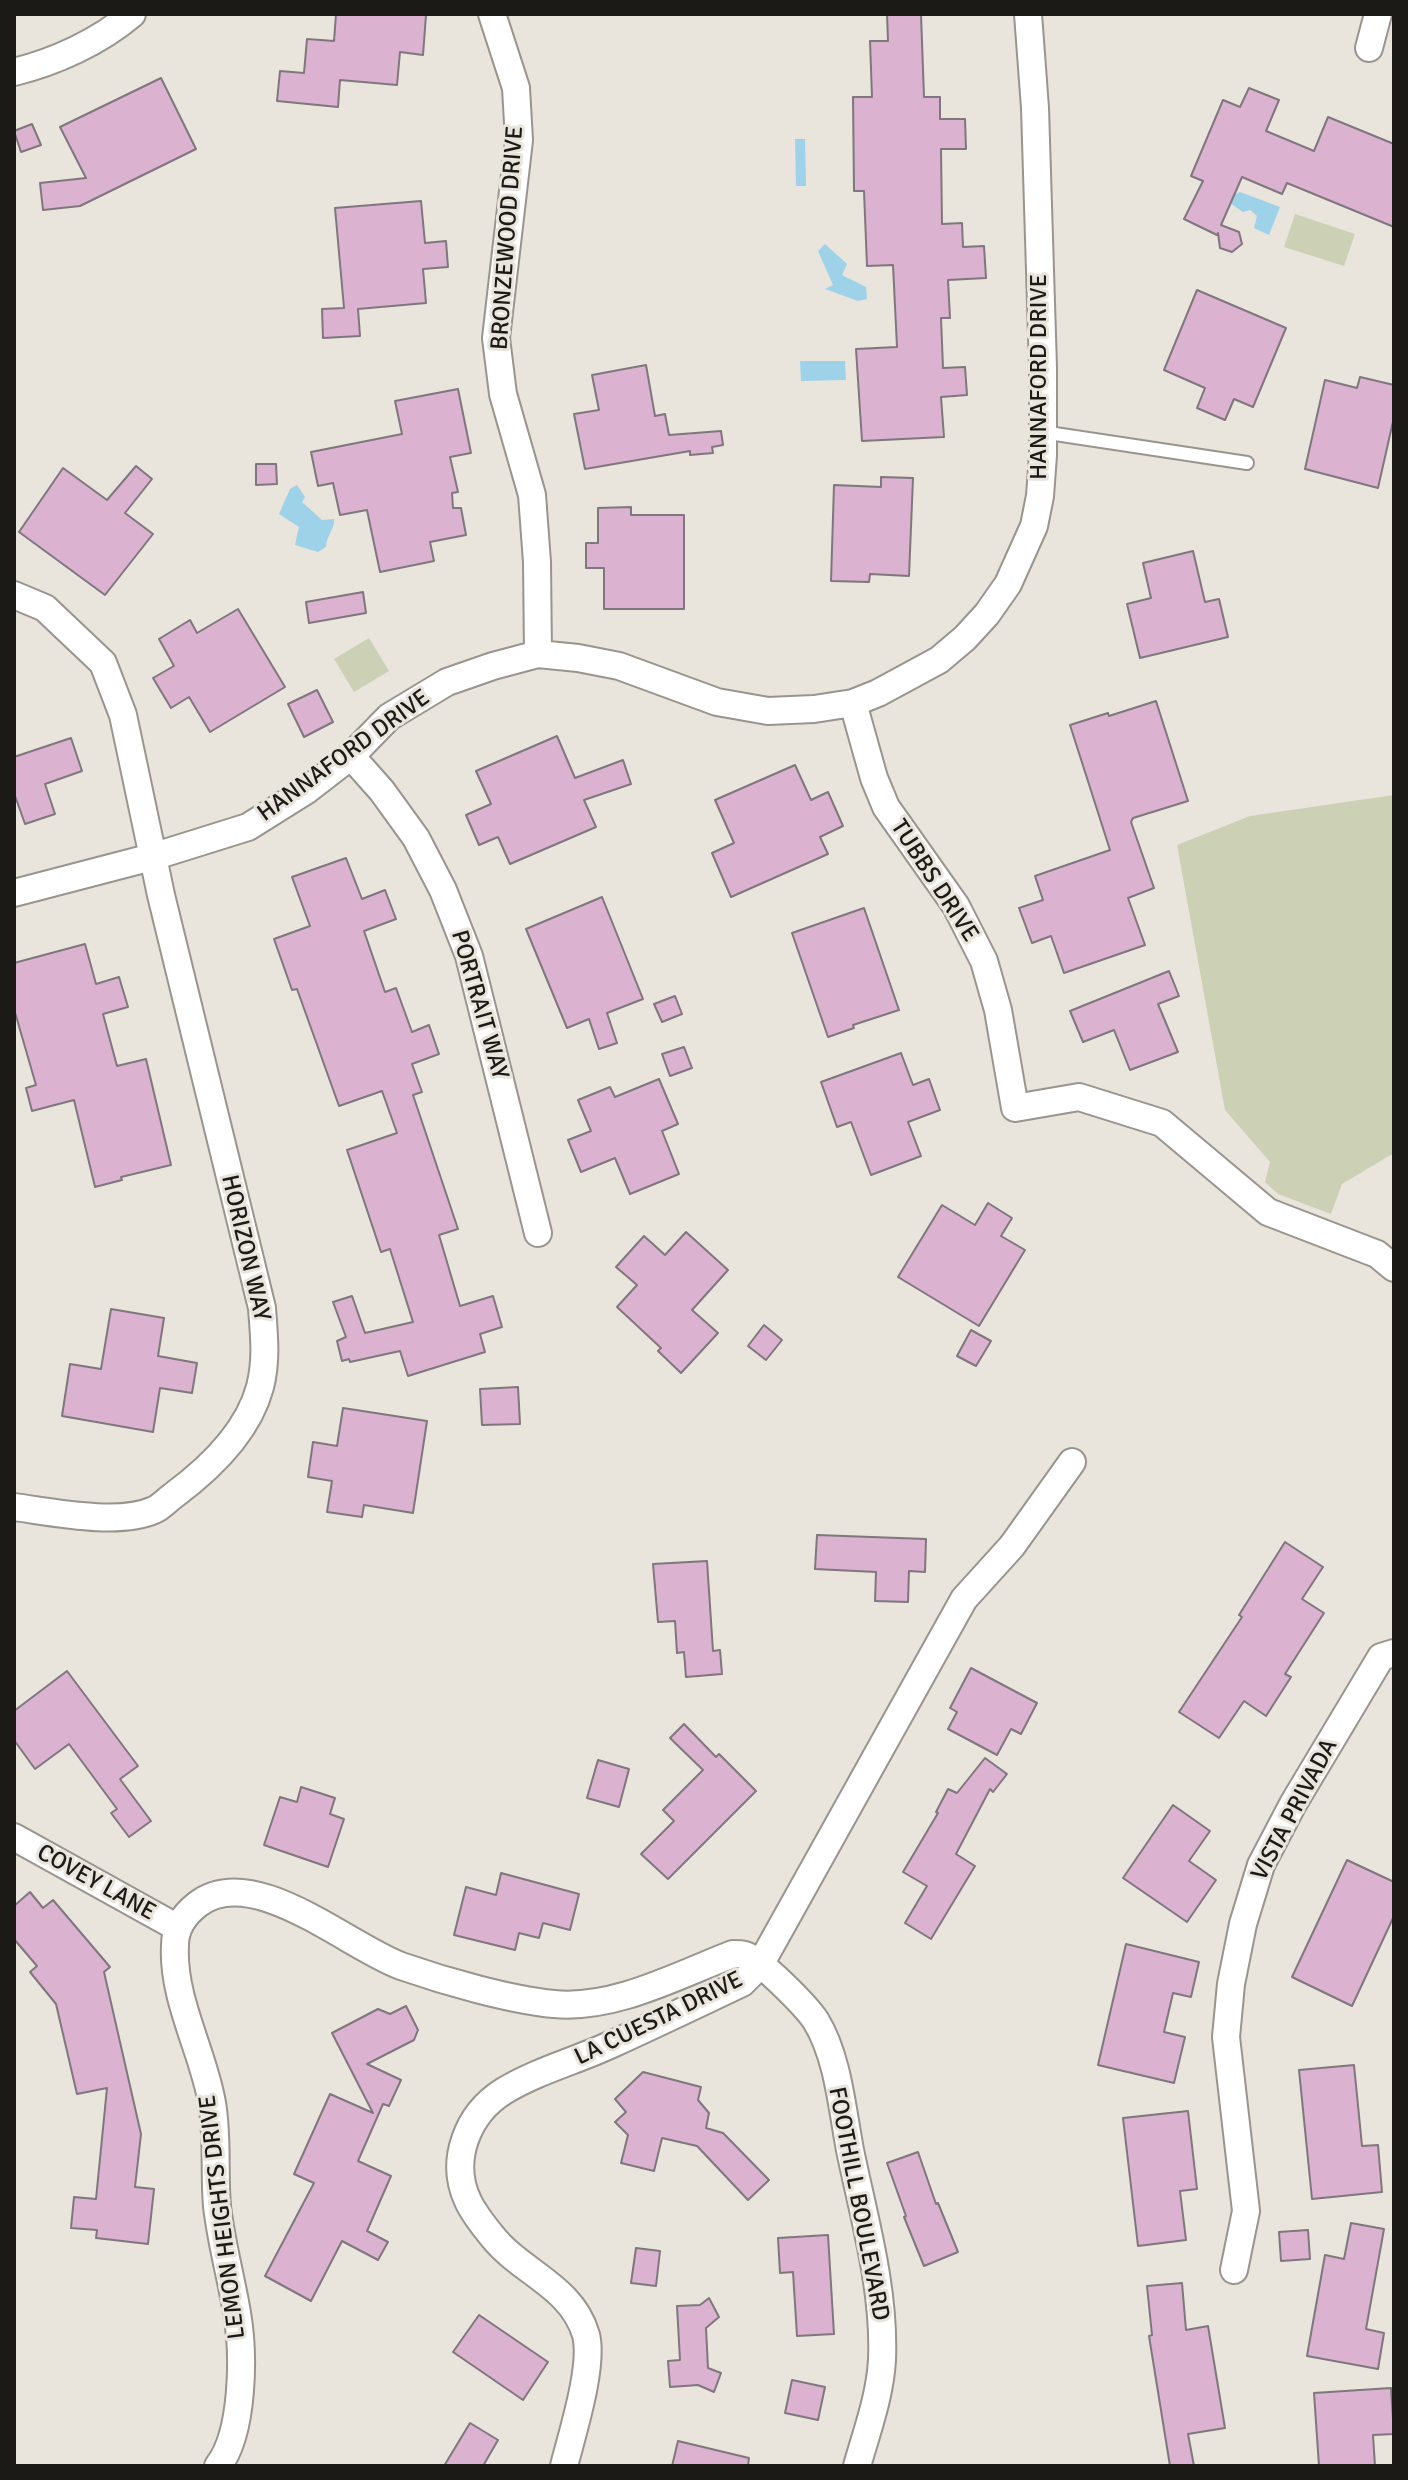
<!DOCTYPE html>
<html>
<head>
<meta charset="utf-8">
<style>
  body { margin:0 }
  #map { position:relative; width:1408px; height:2480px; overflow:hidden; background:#e9e4dc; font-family:Signika,sans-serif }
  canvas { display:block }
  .frame { position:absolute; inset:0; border:16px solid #1b1a17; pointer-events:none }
</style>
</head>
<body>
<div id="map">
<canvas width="1408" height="2480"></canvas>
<div class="frame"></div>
</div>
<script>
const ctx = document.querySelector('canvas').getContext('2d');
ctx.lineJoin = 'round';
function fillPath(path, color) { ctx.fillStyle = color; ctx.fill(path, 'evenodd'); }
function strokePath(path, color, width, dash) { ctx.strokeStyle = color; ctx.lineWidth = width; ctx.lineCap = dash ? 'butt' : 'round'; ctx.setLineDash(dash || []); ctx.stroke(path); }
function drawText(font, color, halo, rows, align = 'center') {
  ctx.font = font + ' Signika,sans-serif'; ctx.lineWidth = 6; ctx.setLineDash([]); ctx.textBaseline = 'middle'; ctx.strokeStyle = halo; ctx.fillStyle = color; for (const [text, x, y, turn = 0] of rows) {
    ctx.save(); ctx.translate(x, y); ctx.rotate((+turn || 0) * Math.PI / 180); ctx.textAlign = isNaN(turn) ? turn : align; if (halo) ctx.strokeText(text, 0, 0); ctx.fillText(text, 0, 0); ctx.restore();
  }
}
fillPath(new Path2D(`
  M1295,214L1355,234L1344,266L1284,247Z
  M369,638L389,671L354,692L334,659Z
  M1394,795V1153L1342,1184L1331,1214L1278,1194L1265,1182L1270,1162L1225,1110L1177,845L1250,816Z`), '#ccd1b6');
fillPath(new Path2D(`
  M795,139H805L806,186H796Z
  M1240,192L1280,207L1269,235L1254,228L1257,216L1250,210L1243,212L1230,203L1231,196Z
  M825,244L847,264L842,275L866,287L867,299L858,301L825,289L833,285L818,251Z
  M800,361H845L846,380L801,381Z
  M297,485L305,497L302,502L322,520L334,519C335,529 326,536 326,547L318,552L295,545L299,527L279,514L290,489Z`), '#9ed2e8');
const building = new Path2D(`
  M336,14L426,15L423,55L400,52L397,85L340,80L338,107L277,101L280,71L304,73L307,39L334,41Z
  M887,14H921L924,97H940V119H965L966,149H941L942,224L962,223L963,247L984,246L986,278L948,280L950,318H941L943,368L965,367L967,395L941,397L944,437L862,441L856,349L897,347L893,265L867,266L864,191H854L853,97H872L870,41H888Z
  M161,78L196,149L80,206L43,210L40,183L86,178L60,127Z
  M1249,88L1279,100L1266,131L1314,151L1328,117L1394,144V227L1287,183L1282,194L1242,177L1221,225L1239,232L1242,244L1232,252L1220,248L1218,233L1217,235L1184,219L1203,181L1191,176L1223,100L1240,107Z
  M32,124L41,145L21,152L14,131Z
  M421,201L425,243L446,241L448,267L423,269L426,303L358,309L360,336L323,338L322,309L344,308L335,208Z
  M1197,290L1286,328L1253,407L1234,399L1225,420L1197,408L1205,388L1164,370Z
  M646,365L655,416L665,414L669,435L721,431L723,445L712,447L713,453L690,455V451L585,469L574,414L599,410L592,375Z
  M1360,377L1394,385V417L1378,488L1305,469L1325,380L1357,388Z
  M458,389L471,453L450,457L458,492L452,493L453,508H461L466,535L430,542L434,561L380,572L367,510L340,515L333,483L318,486L311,452L402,434L395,401Z
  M256,464H276L277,484L256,485Z
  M136,466L152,479L125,513L153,534L105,595L19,532L63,468L107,500Z
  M881,477L913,478L909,576L870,574L869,582L831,581L834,485L881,487Z
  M631,507V515H684V609H604V568H586V543H598V508Z
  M1193,551L1205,602L1219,599L1228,637L1140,658L1127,604L1151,598L1143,563Z
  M363,592L366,613L309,623L306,602Z
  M238,609L285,687L210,732L189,697L171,708L153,678L174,666L159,639L190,620L197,633Z
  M317,690L333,722L304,737L288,704Z
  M1156,701L1188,801L1133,818L1131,822L1154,888L1128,898L1145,945L1064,973L1051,936L1032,943L1019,908L1043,900L1035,876L1110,850L1070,725L1108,713L1109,716Z
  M557,736L575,778L623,760L631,784L584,800L596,827L510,864L498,837L479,845L466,815L491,804L476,771Z
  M71,738L82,771L45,784L55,814L25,824L14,793V757Z
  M795,765L811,800L828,792L843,826L820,837L828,854L731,897L712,853L734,843L715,800Z
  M346,858L362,899L385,890L396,919L364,931L385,992L396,988L412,1032L429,1025L439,1054L412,1064L422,1092L413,1095L458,1229L439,1235L460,1306L493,1296L502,1327L480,1334L485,1352L408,1376L400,1351L350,1362L349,1359L342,1361L337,1341L346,1337L333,1302L352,1296L365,1333L413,1322L390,1249L381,1252L347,1150L397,1133L382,1091L339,1106L297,989L292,990L274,939L310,926L292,877Z
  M602,897L643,999L607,1013L617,1043L599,1049L589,1019L567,1028L526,929Z
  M864,908L899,1010L853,1025L854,1028L828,1037L792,933Z
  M85,944L96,984L119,977L128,1007L103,1014L117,1066L146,1059L171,1165L121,1177L122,1180L95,1187L74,1100L32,1111L26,1088L36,1085L14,1009V963Z
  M1169,971L1179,996L1158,1004L1178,1052L1130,1070L1114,1030L1083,1042L1070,1011Z
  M675,996L682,1014L662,1022L654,1004Z
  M684,1047L692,1068L670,1076L662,1054Z
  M901,1053L913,1085L929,1079L940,1110L908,1122L921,1156L871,1175L851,1122L837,1127L821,1082Z
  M659,1079L678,1124L662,1131L679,1174L630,1194L615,1158L581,1172L568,1140L591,1131L578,1100L610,1087L615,1097Z
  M988,1203L1012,1218L1001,1236L1025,1250L979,1326L898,1277L942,1205L975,1225Z
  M686,1232L728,1270L692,1310L718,1333L681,1373L658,1351L661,1348L617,1307L637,1285L616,1267L644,1236L665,1255Z
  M111,1309L164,1318L158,1356L197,1363L192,1393L160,1388L153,1432L62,1416L70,1364L101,1369Z
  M764,1325L782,1340L766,1360L748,1346Z
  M971,1330L991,1341L976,1366L957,1356Z
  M518,1387L520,1424L482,1425L480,1389Z
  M343,1408L427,1421L413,1513L364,1505L362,1517L327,1512L332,1481L308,1477L313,1442L337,1446Z
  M817,1535L926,1539L925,1572L909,1571L908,1602L875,1601L876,1572L815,1569Z
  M1285,1542L1323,1567L1302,1599L1324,1613L1285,1674L1291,1677L1266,1716L1244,1701L1219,1738L1179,1712L1242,1617L1239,1615Z
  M707,1561L713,1651L720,1650L722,1674L686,1677L684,1652L677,1653L675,1621L658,1622L653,1564Z
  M971,1668L1037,1703L1021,1734L1011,1729L997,1755L948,1729L957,1712L950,1708Z
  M67,1671L138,1766L120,1779L151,1821L129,1837L111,1813L117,1809L69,1744L35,1769L14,1740V1711Z
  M684,1724L716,1757L719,1754L756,1791L668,1879L641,1854L674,1821L663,1810L703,1770L670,1738Z
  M985,1758L1007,1774L993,1792L990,1789L956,1854L975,1866L931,1939L905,1923L927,1886L903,1872L938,1813L936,1812L948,1789L957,1793Z
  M598,1760L629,1769L619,1807L587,1798Z
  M301,1787L335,1798L330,1814L344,1819L328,1867L264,1845L280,1797L297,1802Z
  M1173,1805L1210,1831L1189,1861L1216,1880L1187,1922L1123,1878Z
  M1347,1860L1394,1882V1916L1352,2006L1292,1977Z
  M501,1873L579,1894L570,1930L543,1923L539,1938L519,1933L515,1950L454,1935L466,1887L496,1895Z
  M30,1892L43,1908L53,1900L110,1967L104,1972L141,2134L135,2187L154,2189L148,2244L96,2238L97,2230L71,2228L74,2197L96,2199L107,2088L77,2094L56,2004L30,1972L37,1966L14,1939V1906Z
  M1126,1944L1199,1962L1191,1997L1173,1993L1164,2032L1185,2037L1174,2083L1098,2065Z
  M406,2006L418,2030L414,2040L367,2064L401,2080L389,2106L383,2104L358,2161L391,2176L367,2231L388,2242L378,2260L342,2241L311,2301L265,2276L314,2183L294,2174L330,2094L373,2113L332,2033L378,2009L390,2014Z
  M1354,2065L1362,2146L1378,2145L1382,2192L1312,2199L1299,2070Z
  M643,2072L701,2087L698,2100L709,2113L706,2128L723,2133L769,2180L748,2200L697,2146L662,2138L654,2171L621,2163L628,2135L615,2122L626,2112L615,2099Z
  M1188,2111L1197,2189L1180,2191L1186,2240L1138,2246L1123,2118Z
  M918,2152L936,2204L938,2203L958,2252L924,2266L904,2217L906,2216L887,2163Z
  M1351,2223L1384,2229L1366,2329L1384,2333L1378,2369L1307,2356L1325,2255L1344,2259Z
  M1308,2230L1310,2259L1281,2261L1279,2232Z
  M828,2235L834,2334L797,2336L793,2272L780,2273L778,2238Z
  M636,2248L660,2251L656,2286L631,2283Z
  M1182,2283L1186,2330L1208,2326L1225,2428L1188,2434L1194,2466H1170L1149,2336L1152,2335L1147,2286Z
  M709,2298L719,2317L706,2328L708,2368L721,2373L714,2392L698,2385L670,2387L668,2361L680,2360L677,2306L700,2305Z
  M479,2315L548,2362L523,2400L453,2352Z
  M792,2380L825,2387L818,2420L785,2413Z
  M1391,2388L1394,2434L1373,2435L1375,2466H1319L1314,2393Z
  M470,2423L498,2440L483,2466H444Z
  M678,2441L749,2458L748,2466H672Z`);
fillPath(building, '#dbb2d0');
strokePath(building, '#7f777d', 2);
const lane = new Path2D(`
  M1042,432L1247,463`);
const street = new Path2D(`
  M492,14L516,88L519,140L496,338L503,394L532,495L537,562L538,654
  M1369,48L1378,14
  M14,72C55,62 99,42 132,14
  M14,595L45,608L103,663L123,715L161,895L262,1308C264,1335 267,1360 260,1387C248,1432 209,1469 174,1495C167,1500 161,1507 154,1510C119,1526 52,1512 14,1507
  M853,703L874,778L886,807L956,906L984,961L998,1010L1015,1108L1079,1097L1162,1123L1268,1212L1377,1254L1394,1268
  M351,756L382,791L416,838L443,890L469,956L538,1233
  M14,893L152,857L248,827L307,790L351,756L389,717L447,682L493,666L538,654L578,658L619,666L717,702L768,711L814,709L853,703L878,693L939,660L965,638L987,614L1008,584L1034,526L1040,496L1043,455V368L1035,108L1028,14
  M14,1837L178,1928
  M1234,2270L1246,2211L1226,2037L1231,1984L1243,1924L1261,1865L1293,1804L1381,1657L1394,1653
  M218,2466C244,2433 244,2353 237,2313C231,2277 221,2242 217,2206C214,2172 218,2137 212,2103C203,2051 172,1999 175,1945C175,1928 185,1914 198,1904C253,1862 347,1946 401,1966C444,1981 510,2000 554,2004C614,2010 678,1975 733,1954C737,1954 741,1954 745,1955C760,1959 807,2007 816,2021C838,2057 842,2108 850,2150C864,2218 885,2289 882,2360C880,2396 867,2431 857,2466
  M564,2466C572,2434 594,2366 586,2335C572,2286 521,2273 492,2236C483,2225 474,2214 468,2201C449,2161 467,2114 504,2091C537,2071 575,2061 610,2045C654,2025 698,2004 742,1983L760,1965L964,1599L1012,1546L1072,1462`);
strokePath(lane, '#99948d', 16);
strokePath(street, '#99948d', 30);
strokePath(lane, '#fff', 12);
strokePath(street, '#fff', 26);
drawText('24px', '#1b1a17', '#e9e4dc', [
  ["BRONZEWOOD DRIVE",508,238,-86],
  ["HANNAFORD DRIVE",1040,377,-90],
  ["HANNAFORD DRIVE",344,756,-36],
  ["TUBBS DRIVE",934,881,57],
  ["PORTRAIT WAY",479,1005,74],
  ["HORIZON WAY",245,1248,77],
  ["VISTA PRIVADA",1295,1810,-62],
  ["COVEY LANE",96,1883,29],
  ["LA CUESTA DRIVE",659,2019,-26],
  ["FOOTHILL BOULEVARD",858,2204,79],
  ["LEMON HEIGHTS DRIVE",223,2217,-97]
]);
</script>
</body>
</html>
